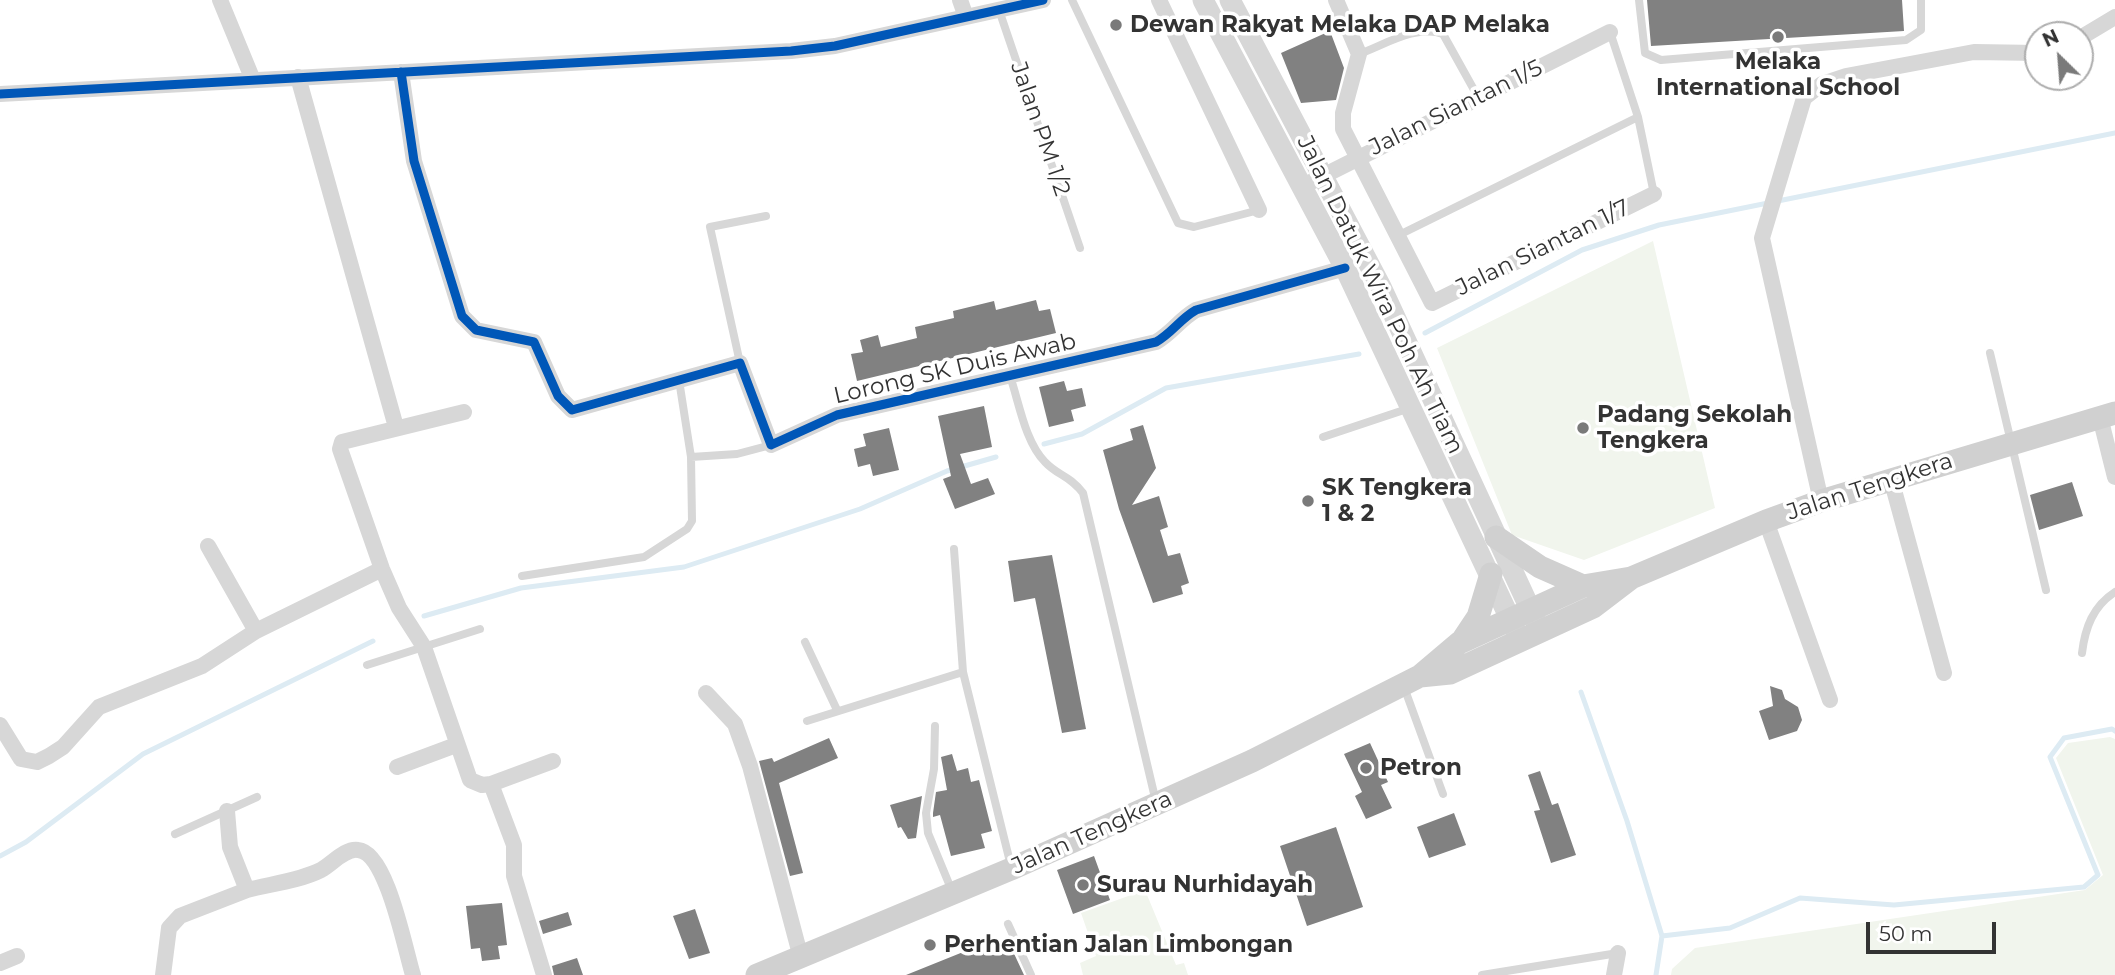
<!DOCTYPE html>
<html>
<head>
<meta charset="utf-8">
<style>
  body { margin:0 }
  #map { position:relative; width:2115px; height:975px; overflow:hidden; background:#fff; font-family:Montserrat,sans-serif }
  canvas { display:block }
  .north { position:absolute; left:2024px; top:21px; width:70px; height:70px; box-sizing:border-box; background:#fff; border:2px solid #adadad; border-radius:50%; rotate:335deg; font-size:19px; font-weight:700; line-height:28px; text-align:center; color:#333 }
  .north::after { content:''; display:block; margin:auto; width:24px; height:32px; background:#7a7a7a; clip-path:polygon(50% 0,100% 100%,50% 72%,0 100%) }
  .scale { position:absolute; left:1866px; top:922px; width:130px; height:32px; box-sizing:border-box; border:4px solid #333; border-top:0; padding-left:9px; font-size:21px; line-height:24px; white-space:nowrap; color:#333; -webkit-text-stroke:5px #fff; paint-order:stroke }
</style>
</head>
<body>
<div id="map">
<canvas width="2115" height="975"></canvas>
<div class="north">N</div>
<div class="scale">50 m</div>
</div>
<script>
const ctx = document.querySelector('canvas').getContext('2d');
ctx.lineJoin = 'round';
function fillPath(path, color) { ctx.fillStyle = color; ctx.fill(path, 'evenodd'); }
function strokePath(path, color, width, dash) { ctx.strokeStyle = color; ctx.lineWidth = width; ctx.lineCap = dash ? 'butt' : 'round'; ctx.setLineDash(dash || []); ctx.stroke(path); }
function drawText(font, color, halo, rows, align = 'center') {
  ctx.font = font + ' Montserrat,sans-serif'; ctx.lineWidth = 7; ctx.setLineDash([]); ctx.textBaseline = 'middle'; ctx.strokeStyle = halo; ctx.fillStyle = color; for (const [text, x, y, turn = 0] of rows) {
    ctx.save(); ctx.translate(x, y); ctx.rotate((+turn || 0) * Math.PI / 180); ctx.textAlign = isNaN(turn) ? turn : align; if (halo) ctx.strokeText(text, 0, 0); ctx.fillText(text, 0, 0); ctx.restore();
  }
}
fillPath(new Path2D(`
  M1653,241L1715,508L1584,560L1512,535L1437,348Z
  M2110,737L2115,739V975H1671L1672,969L1695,948L2085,890L2103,875L2056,758L2068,743Z
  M1145,890L1176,965L1184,963L1188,975H1083L1080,963L1096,956L1081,913Z`), '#f1f5ed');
strokePath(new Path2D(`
  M1425,333L1582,250L1659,225L2115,133
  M1044,444L1082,434L1166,388L1359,354
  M424,616L521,588L684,567L860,509L947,471L996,457
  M1581,692L1627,821L1662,936L1656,975
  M0,856L26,842L143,754L373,641
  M1662,936L1730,928L1800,898L1894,905L2084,887L2098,875L2050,757L2064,738L2112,729L2115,731`), '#ddebf3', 5);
fillPath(new Path2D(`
  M1647,0H1902L1904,31L1651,46Z
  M1330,31L1344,68L1336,100L1301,103L1281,53Z
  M1036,300L1039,311L1050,309L1056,333L857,381L851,354L863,352L860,340L878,335L881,347L917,338L915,327L954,318L953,311L994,301L996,310Z
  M1064,381L1067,391L1082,388L1086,406L1071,410L1074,421L1049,427L1039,387Z
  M984,406L992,447L960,454L971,484L988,478L995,494L955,509L943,479L951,476L938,416Z
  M1143,425L1156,468L1132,505L1159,496L1168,527L1160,530L1168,556L1180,553L1189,583L1181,586L1183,594L1153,603L1119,509L1103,450L1133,440L1130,429Z
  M889,428L899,470L873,476L870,464L858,467L854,449L866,446L863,434Z
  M2072,482L2083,516L2039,530L2030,495Z
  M1052,555L1086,729L1062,733L1035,598L1014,602L1008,561Z
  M1770,686L1782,690L1785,699L1798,707L1802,720L1797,731L1769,740L1759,711L1773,706Z
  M829,738L838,758L779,783L803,873L790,876L759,761L772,758L774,762Z
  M1370,743L1388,782L1381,785L1392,808L1366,819L1355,796L1362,792L1344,754Z
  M952,754L957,771L968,768L971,782L979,780L992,831L981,834L985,848L951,856L940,815L933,817V813L936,792L947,790L941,757Z
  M1540,771L1552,805L1558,803L1576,855L1551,863L1534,811L1540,810L1528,775Z
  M922,796L916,838L908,839L901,827L898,828L890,805Z
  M1454,813L1466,845L1429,858L1417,827Z
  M1336,827L1363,907L1307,926L1280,846Z
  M1094,856L1110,900L1073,914L1057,870Z
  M502,903L507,945L498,946L500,959L482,961L480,948L471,949L466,906Z
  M695,909L710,953L689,959L673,916Z
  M568,912L572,925L543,934L539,921Z
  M988,942L994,951L1010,945L1024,975H906Z
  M577,958L583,975H554L552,966Z`), '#818181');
strokePath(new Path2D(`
  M1072,0L1178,223L1194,227L1259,210
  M1639,0L1645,53L1661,60L1906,40L1921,30V0
  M999,10L1080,248
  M1610,32L1638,117L1654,194
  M1359,54C1384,45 1417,24 1443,34L1478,97
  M1397,236L1638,117
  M1990,353L2046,590
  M740,363L710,227L766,216
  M1010,376C1019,402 1025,442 1045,462C1058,476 1068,474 1083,493L1156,802
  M679,380L691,457
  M1323,437L1410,408
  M954,549L963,672L1011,866
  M522,576L644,557L687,529L692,521L691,457L737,454L771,445
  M805,642L837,710
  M2082,653C2085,628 2093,606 2115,592
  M367,665L480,629
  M1404,687L1443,794
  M807,721L963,672
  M935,726L934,769L926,813L928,833L952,891
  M175,834L257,797
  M1008,924L1031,975
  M1482,975L1618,953`), '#d7d7d7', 8);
strokePath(new Path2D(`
  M220,0L253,80
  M960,0L966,17
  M1159,0L1259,210
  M1336,0L1359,54L1343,113V129L1432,303L1654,194
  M2080,38L2115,17
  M401,72L414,161L462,316L476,330L534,342L558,396L572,410L740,363L771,445L837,415L1156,342C1172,333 1180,319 1196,310L1345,268
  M298,77L396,427
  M0,94L791,51L835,46L1043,0
  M1303,186L1610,32
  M464,412L342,442L340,449L382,569L399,608L424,647L470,780L482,785L491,784L553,761
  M2100,417L2115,477
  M1891,479L1944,673
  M1821,501L1762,238L1804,98L1822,84L1846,76L1974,52L2038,53
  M1766,521L1830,700
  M208,546L256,631
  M706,693L735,724L750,766L801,958
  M0,725L21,759L37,762L49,756L63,747L99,707L202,666L256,631L382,569
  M397,767L456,745
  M491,784L514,845V876L544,975
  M247,890C270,884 299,881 321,870C332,864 345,848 358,850C387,852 405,950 413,975
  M0,963L17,956
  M163,975L169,928L180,916L247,890L230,847L227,811
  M1614,975L1618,953`), '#d7d7d7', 16);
strokePath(new Path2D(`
  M1203,0L1345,268L1520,640
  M1230,0L1381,287L1538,626`), '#d7d7d7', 21);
strokePath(new Path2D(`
  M1496,537L1540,567L1583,586
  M1462,641L1478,617L1491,574
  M1420,676L1450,673L1593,607L1631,578L1766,521L1821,501L2115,413
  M757,975L1011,869L1252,761L1420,676L1459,643L1583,586L1631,578`), '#d0d0d0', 23);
strokePath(new Path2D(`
  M401,72L414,161L462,316L476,330L534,342L558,396L572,410L740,363L771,445L837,415L1156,342C1172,333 1180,319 1196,310L1345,268
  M0,94L791,51L835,46L1043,0`), '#0057b8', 9);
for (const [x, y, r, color] of [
  [1116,25,7,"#7a7a7a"],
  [1778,37,7,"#7a7a7a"],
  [1583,428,7,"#7a7a7a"],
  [1308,501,7,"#7a7a7a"],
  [1366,768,7,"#7a7a7a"],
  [1083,885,7,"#7a7a7a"],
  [930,945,7,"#7a7a7a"]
]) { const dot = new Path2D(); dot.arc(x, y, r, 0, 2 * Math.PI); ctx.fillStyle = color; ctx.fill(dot); strokePath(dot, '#fff', 2.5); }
drawText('bold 23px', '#333', '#fff', [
  ["Dewan Rakyat Melaka DAP Melaka",1130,25],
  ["Melaka",1778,62,"center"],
  ["International School",1778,88,"center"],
  ["Padang Sekolah",1597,415],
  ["Tengkera",1597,441],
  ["SK Tengkera",1322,488],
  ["1 & 2",1322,514],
  ["Petron",1380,768],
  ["Surau Nurhidayah",1097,885],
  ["Perhentian Jalan Limbongan",944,945]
], 'left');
drawText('23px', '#333', '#fff', [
  ["Jalan Siantan 1/5",1456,108,-26],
  ["Jalan PM 1/2",1040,129,71],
  ["Jalan Siantan 1/7",1543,248,-26],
  ["Jalan Datuk Wira Poh Ah Tiam",1380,295,64],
  ["Lorong SK Duis Awab",955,369,-13],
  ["Jalan Tengkera",1870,487,-18],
  ["Jalan Tengkera",1092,833,-24]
]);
</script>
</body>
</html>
